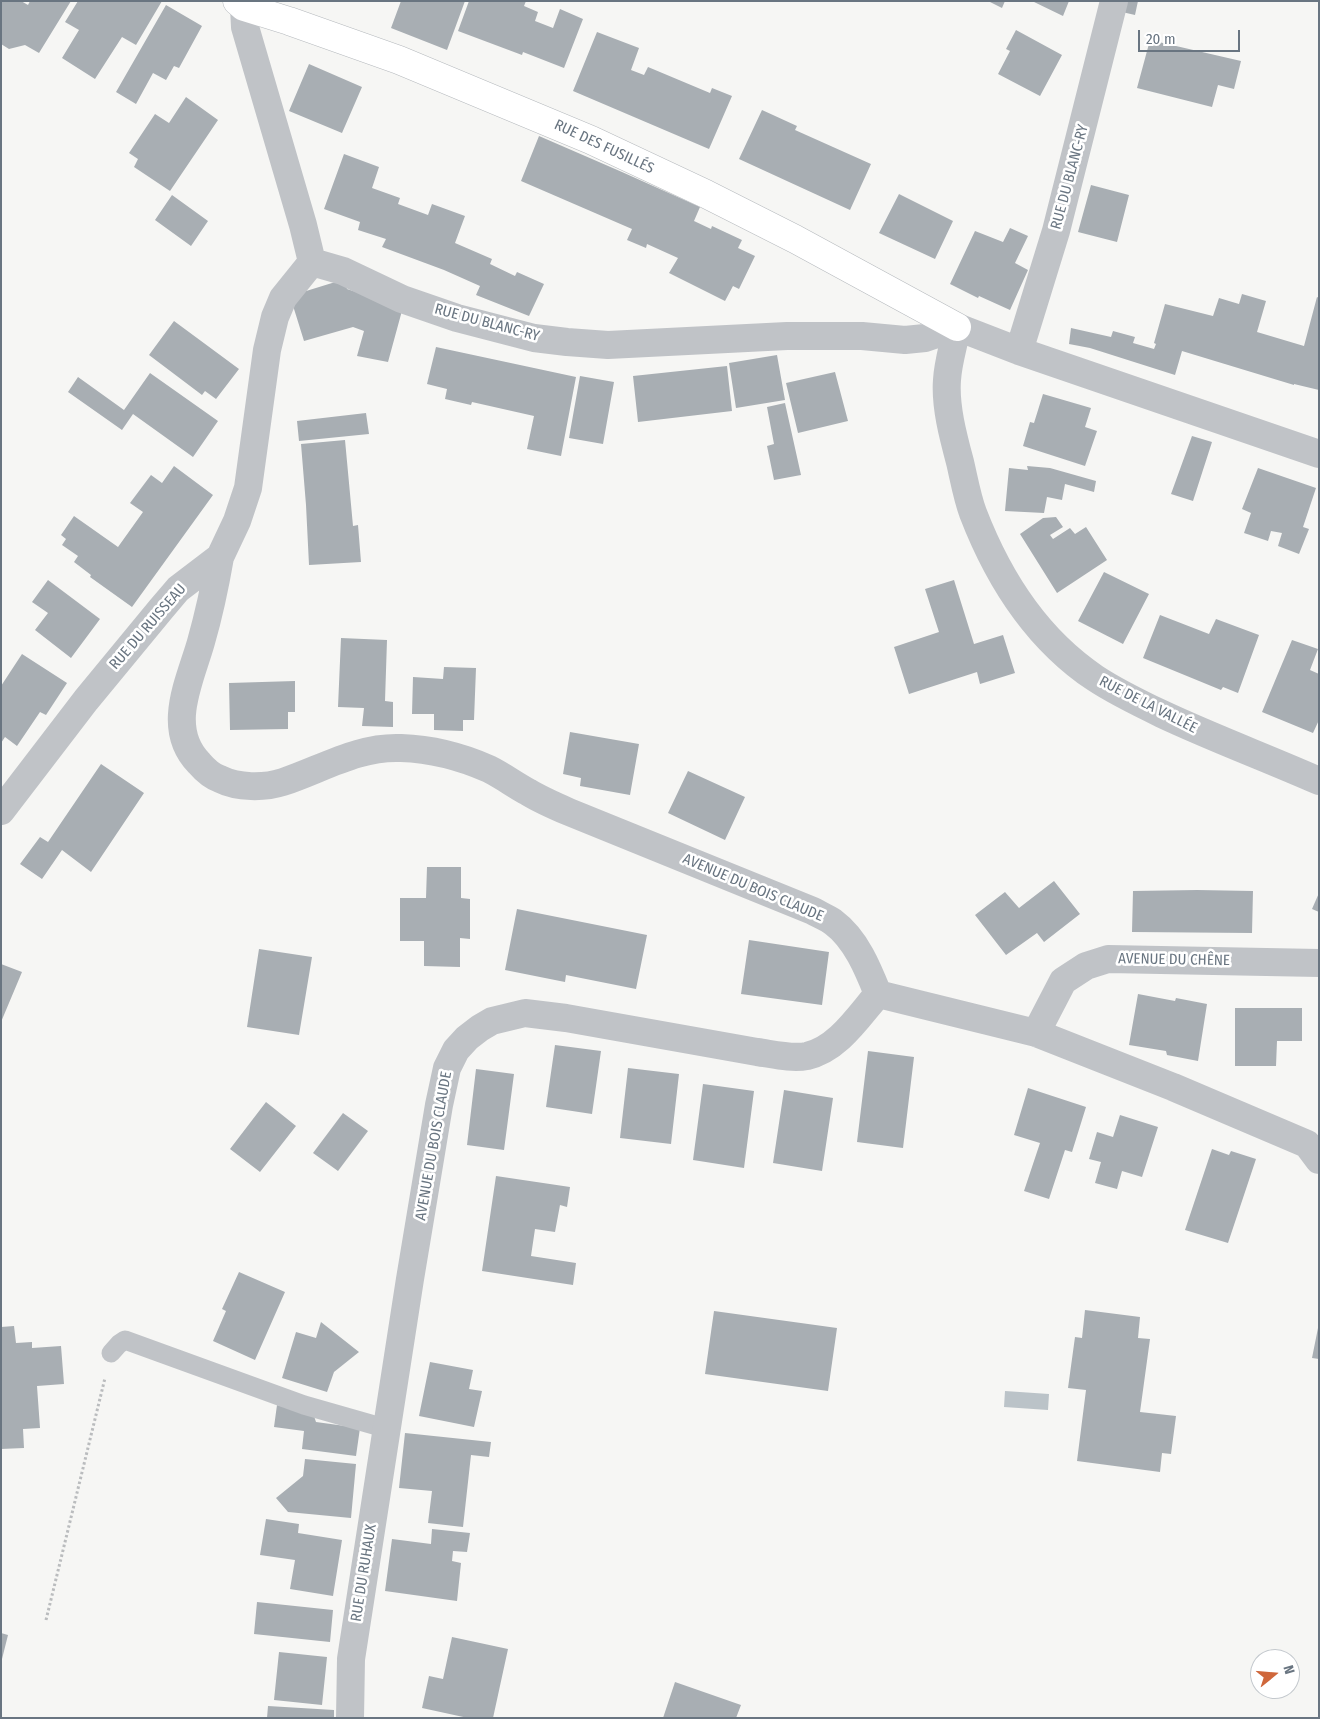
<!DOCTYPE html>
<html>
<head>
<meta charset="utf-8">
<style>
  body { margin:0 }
  #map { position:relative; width:1320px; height:1719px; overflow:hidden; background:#f6f6f4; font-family:"Fira Sans Condensed",sans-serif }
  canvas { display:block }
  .frame { position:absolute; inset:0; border:2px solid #697581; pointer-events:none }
  .north { position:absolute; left:1250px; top:1649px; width:50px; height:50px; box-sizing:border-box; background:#fff; border:1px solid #c3c8cd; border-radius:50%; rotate:73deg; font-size:14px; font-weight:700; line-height:20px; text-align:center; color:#697581 }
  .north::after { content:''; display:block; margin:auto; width:18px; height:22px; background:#cf673b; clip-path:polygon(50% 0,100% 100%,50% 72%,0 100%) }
  .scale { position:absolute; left:1138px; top:30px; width:102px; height:22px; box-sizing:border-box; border:2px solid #697581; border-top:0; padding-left:6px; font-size:15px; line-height:18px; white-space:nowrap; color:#697581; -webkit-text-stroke:4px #fff; paint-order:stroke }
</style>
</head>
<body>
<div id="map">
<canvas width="1320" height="1719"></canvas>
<div class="frame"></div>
<div class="north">N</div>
<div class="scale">20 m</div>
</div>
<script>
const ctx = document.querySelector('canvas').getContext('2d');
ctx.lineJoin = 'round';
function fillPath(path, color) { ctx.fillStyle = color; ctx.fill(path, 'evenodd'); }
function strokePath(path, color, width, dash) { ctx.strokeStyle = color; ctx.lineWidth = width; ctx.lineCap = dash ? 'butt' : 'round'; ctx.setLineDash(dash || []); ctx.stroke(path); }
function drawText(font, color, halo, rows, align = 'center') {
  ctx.font = font + ' "Fira Sans Condensed",sans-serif'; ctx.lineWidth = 5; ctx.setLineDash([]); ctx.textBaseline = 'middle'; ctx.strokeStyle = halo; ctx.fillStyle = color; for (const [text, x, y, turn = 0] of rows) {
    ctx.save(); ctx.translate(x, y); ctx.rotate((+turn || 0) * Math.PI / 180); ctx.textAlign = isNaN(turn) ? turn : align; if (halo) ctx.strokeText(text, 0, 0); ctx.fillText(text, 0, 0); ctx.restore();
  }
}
fillPath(new Path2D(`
  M1005,1391L1049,1394L1048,1410L1004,1407Z`), '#bbc3c8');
fillPath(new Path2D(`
  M1,1H21L28,5L30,1H71L39,53L25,45L9,49L1,44Z
  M78,1H162L136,45L122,37L95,79L62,58L79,30L65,22Z
  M401,1H465L447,50L391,28Z
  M469,1H526L524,6L538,12L535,21L553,28L560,9L583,19L564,68L523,52L522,55L458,31Z
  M988,1H1005L1002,8Z
  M1032,1H1069L1063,16Z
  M1125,1H1138L1135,15L1122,12Z
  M166,5L202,26L179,68L174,66L166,80L153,73L136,104L116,92Z
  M1016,30L1062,55L1040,96L998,74L1010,51L1006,49Z
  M597,32L639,48L631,70L644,75L648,67L710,93L712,88L732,96L709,149L573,91Z
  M1150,40L1241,61L1234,89L1218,85L1212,107L1137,88Z
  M309,64L362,87L342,133L289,111Z
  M186,97L218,120L170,191L134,167L138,159L129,153L155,114L169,123Z
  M762,110L797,126L795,130L871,164L850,210L739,159Z
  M539,136L622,172L700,207L694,221L711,229L712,226L742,240L738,248L755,256L739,289L733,286L725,301L669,273L678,258L647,244L646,248L627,240L632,229L521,181Z
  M344,154L379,167L372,188L400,198L398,204L428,215L432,204L465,216L455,243L492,259L490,264L515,276L517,272L544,284L529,316L476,295L480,286L444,270L382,247L386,239L358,230L360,222L324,209Z
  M1091,185L1129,195L1117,242L1078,232Z
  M899,194L953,221L935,259L879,233Z
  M172,195L208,221L191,246L155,220Z
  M1010,228L1028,236L1015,263L1028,270L1010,310L979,296L978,298L950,284L975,231L1003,242Z
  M345,279L347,289L403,307L388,362L357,356L364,331L353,327L304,341L290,296Z
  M1242,294L1266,301L1257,332L1304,346L1317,297L1319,298V390L1294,384V385L1182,351L1175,375L1090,348L1069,344L1071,328L1111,337L1113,331L1135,337L1133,343L1154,349L1156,344L1154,343L1165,304L1213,316L1219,298L1239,304Z
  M174,321L239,369L216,399L205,391L202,395L149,355Z
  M436,347L576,377L561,456L527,449L534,416L472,402L471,405L445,399L447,389L427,384Z
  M777,355L785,400L736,408L729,363Z
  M727,366L732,411L638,422L633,376Z
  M835,372L848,421L798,433L786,383Z
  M150,373L218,421L193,457L133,414L122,430L68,392L78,377L124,410Z
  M580,376L614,382L603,444L569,438Z
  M1043,394L1091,408L1085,427L1097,431L1085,466L1023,446L1030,422L1034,423Z
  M785,403L801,475L774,480L767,446L774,444L767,407Z
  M366,413L369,434L299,441L297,421Z
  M1192,436L1212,442L1193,501L1171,494Z
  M345,440L353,526L358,525L361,562L309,565L306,505L301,444Z
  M174,466L213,495L132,607L90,577L91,575L74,562L78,556L62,545L66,539L61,535L74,516L118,547L143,512L130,503L151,475L162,483Z
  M1027,466L1050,468L1096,481L1094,492L1065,484L1062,500L1047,497L1044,513L1005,511L1009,468L1028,470Z
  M1258,468L1316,488L1303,527L1309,529L1299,554L1278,546L1282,533L1271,531L1268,541L1244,533L1251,513L1242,509Z
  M1056,517L1063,527L1050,535L1053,539L1070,528L1075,534L1086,527L1107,560L1057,593L1020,534L1043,518Z
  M1104,572L1149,594L1123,644L1078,621Z
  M48,580L100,619L71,658L35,630L48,613L32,602Z
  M954,580L974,644L1003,635L1015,673L980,684L977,672L909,694L894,647L939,632L925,589Z
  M1160,615L1209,634L1216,619L1259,635L1238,693L1223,687L1221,690L1143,658Z
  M341,638L387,640L385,701L393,702V727L362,726L364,708L338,707Z
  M1292,640L1318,649L1310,670L1319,674V720L1313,733L1262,712Z
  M22,654L67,683L46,715L40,712L17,746L5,737L1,743V686Z
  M444,667L476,668L474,720H463V731L434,730V714H412L413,677L443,679Z
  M295,681V712H288V729L230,730L229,683Z
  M570,732L639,744L630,795L580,786L581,778L563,774Z
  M101,764L144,793L91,872L62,850L42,879L20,864L40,837L48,842Z
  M688,771L745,797L725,840L668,813Z
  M427,867H461V898L470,899V939L460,938V967L424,966V941H400V898H426Z
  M1054,881L1080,914L1044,942L1037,933L1006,955L975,915L1005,892L1019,908Z
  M1197,890L1253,891L1252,933L1132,932L1133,891Z
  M1319,893V912L1312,909Z
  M517,909L647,935L636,989L566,975L565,982L505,970Z
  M749,940L829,952L822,1005L741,994Z
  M259,949L312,957L299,1035L247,1027Z
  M1,964L22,972L1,1022Z
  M1138,994L1175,1001L1176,998L1207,1004L1198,1061L1167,1055L1166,1051L1129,1045Z
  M1235,1008H1302V1041H1277L1276,1066H1235Z
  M555,1045L601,1051L592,1114L546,1107Z
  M868,1051L914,1057L903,1148L857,1142Z
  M628,1068L679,1074L671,1144L620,1138Z
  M476,1069L514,1074L504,1150L467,1145Z
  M703,1084L754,1091L744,1168L693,1160Z
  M1028,1088L1086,1107L1072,1152L1065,1150L1049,1199L1024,1191L1040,1143L1014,1135Z
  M784,1090L833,1098L822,1171L773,1163Z
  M266,1102L296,1126L260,1172L230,1149Z
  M343,1113L368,1131L338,1171L313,1153Z
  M1120,1115L1158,1127L1142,1177L1122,1171L1117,1189L1095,1183L1101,1162L1089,1159L1097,1132L1113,1137Z
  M1212,1149L1229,1155L1231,1151L1256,1159L1228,1243L1185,1230Z
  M496,1176L570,1187L567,1207L560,1205L555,1232L535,1229L531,1256L576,1263L573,1285L482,1271Z
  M239,1272L285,1292L255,1360L213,1341L226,1311L222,1309Z
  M1085,1310L1140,1317L1138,1338L1150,1339L1140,1412L1176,1416L1171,1454L1162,1453L1160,1472L1077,1461L1086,1390L1068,1388L1075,1337L1082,1338Z
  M714,1311L837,1328L828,1391L705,1374Z
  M321,1322L359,1352L334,1372L327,1392L282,1378L296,1332L316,1338Z
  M14,1326L16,1343L32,1342V1348L61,1346L64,1384L37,1386L40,1428L23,1429L24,1448L1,1449V1327Z
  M1318,1328H1319V1359L1312,1358Z
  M430,1362L473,1370L469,1389L482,1391L474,1427L419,1416Z
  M277,1405L314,1416L316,1422L360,1428L356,1456L302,1449L304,1431L274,1427Z
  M405,1433L491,1442L489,1457L471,1455L463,1527L428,1523L432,1491L399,1488Z
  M305,1459L356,1464L351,1518L288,1512L276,1498L303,1476Z
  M266,1519L299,1524L298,1533L342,1540L333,1596L290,1589L295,1560L260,1555Z
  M432,1529L470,1533L467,1552L453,1551L452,1561L461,1563L457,1601L385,1591L392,1539L431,1544Z
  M257,1602L333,1610L330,1642L254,1634Z
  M1,1633L8,1635L2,1659L1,1658Z
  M452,1637L508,1649L493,1718H468L422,1708L429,1676L443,1679Z
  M279,1652L327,1657L322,1705L274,1700Z
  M675,1682L741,1705L736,1718H663Z
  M268,1706L334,1710V1718H267Z`), '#a8aeb3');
const secondary = new Path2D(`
  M237,1L244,7L289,21L399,60L591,140L706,194L795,239L957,327`);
strokePath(secondary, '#b5b9bd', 29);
strokePath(new Path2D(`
  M46,1620L105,1378`), '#babcbe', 3, [2.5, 2.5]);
strokePath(new Path2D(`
  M111,1353L119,1344L125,1340L304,1405L388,1429`), '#c0c3c7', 19);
strokePath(new Path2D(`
  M244,7L245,27L303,225L312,262
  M312,262L343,271L402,299L457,318L534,338L567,342L608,345L787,336H862L905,340L925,338L957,327L1019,351L1319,454
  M957,327C954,344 948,362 947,380C945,406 953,436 960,462C964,479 967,497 973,513C998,578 1037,639 1095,678C1116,692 1139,703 1162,714C1213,738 1267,758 1319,781
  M1019,351L1056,231L1114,1
  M220,557C215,586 209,614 201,642C190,681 165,728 199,763C205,770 211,776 220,779C238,788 264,788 283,782C322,769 359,746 401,748C431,749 462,757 489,769C503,776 515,785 528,792C541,800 555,806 569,812L813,911C820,915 827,918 833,922C856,939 868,969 878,994C858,1017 838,1049 807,1056C791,1059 772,1054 757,1052L566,1018L525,1013L492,1021L480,1028L467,1038L456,1050L447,1068L439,1105L410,1279L351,1659L350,1718
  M1,811L86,700L161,609L178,589L220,557L237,521L248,488L267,350L275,317L283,298L312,262
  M878,994L1036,1033L1173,1087L1307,1144L1319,1160
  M1036,1033L1063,981L1086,966L1108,959L1319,963`), '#c0c3c7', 28);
strokePath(secondary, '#fff', 28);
drawText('15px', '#697581', '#fff', [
  ["RUE DES FUSILLÉS",604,147,25],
  ["RUE DU BLANC-RY",1070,177,-75],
  ["RUE DU BLANC-RY",487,323,15],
  ["RUE DU RUISSEAU",148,627,-49],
  ["RUE DE LA VALLÉE",1148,705,27],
  ["AVENUE DU BOIS CLAUDE",753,888,23],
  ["AVENUE DU CHÊNE",1174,960,1],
  ["AVENUE DU BOIS CLAUDE",434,1146,-80],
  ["RUE DU RUHAUX",364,1573,-81]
]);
</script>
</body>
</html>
